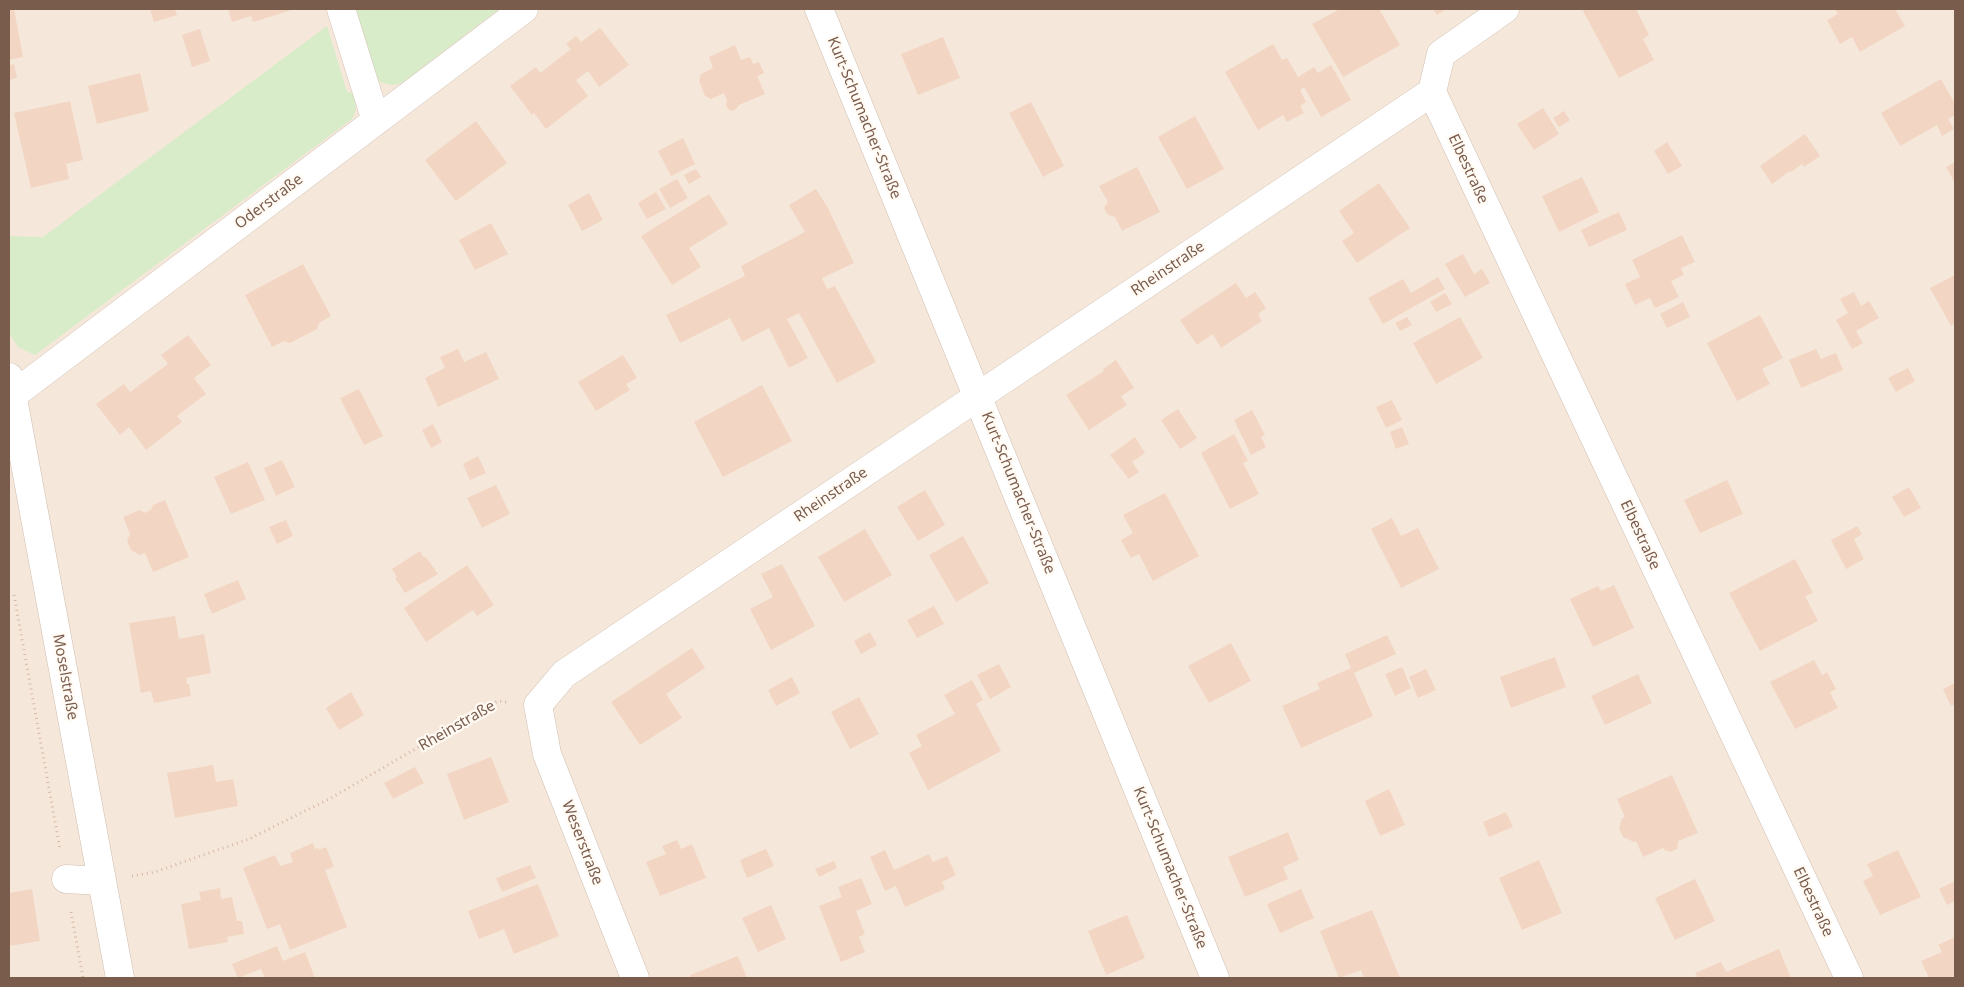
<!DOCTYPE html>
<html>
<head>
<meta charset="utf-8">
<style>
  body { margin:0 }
  #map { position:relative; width:1964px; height:987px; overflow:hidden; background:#fdf6ec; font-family:"Noto Sans",sans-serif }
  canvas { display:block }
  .frame { position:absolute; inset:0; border:10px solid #7a5c4d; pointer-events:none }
</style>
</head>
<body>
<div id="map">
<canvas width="1964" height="987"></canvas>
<div class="frame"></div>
</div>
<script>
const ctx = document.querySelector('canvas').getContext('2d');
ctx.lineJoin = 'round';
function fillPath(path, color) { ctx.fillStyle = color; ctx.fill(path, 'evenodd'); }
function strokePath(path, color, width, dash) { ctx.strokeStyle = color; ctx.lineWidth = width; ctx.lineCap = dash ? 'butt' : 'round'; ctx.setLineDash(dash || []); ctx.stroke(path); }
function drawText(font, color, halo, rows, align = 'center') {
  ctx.font = font + ' "Noto Sans",sans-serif'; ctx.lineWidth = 4.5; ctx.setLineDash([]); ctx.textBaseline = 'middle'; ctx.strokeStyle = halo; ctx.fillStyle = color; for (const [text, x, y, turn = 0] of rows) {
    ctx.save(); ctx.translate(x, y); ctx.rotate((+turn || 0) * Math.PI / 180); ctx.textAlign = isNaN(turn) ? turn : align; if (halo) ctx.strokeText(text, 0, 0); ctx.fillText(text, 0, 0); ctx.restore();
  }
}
fillPath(new Path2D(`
  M9,9H1955V978H9Z`), '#f5e8da');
fillPath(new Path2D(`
  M352,9H499L402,83C392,86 386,85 377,80Z
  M327,26L347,92L354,93L356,110L352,119L35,355L18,347L9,333V236L43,237Z`), '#d8ecc9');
fillPath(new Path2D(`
  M9,9H14L23,57L9,60Z
  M150,9H175L177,15L154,22Z
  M228,9H295L253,22L251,16L232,22Z
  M1340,9H1379L1400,45L1343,77L1312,24Z
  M1433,9H1446L1437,15Z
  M1582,9H1636L1649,35L1643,39L1654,60L1619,78Z
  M1835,9H1895L1905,26L1860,52L1852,37L1840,44L1827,20L1838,14Z
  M600,28L629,65L599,87L588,71L576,80L588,96L546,129L534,113L532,115L510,86L536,67L540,73L571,49L566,44L576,36L581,42Z
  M200,29L210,61L192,67L182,35Z
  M943,37L960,78L918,95L901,54Z
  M1273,44L1282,60L1287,58L1298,77L1314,67L1318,73L1331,65L1351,100L1321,117L1304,87L1300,90L1306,102L1300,106L1304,113L1287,122L1283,115L1258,130L1225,72Z
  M735,45L741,60L750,57L753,64L759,62L764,73L757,76L765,94L739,105L736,109L732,111L728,109L726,105L727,100L724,93L711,99L705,96L699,80L701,74L713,68L709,57Z
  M14,64L17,78L9,80V65Z
  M140,73L149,111L97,124L88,86Z
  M1941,79L1955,104V115L1948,119L1954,129L1942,136L1937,125L1900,146L1881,113Z
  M70,101L83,160L66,164L69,179L31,188L14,113Z
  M1031,102L1064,166L1043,177L1009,113Z
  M1543,108L1559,134L1534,150L1517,124Z
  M1564,111L1570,120L1559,127L1553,118Z
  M1195,116L1224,169L1187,189L1158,137Z
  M476,121L507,163L456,201L425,160Z
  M1805,134L1820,156L1804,167L1802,164L1791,172L1790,171L1772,184L1760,166Z
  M683,138L695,164L671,176L658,151Z
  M1667,142L1682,166L1668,174L1654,151Z
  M1955,162V183L1946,167Z
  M1137,167L1160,212L1122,231L1115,217L1107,214L1104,208L1108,202L1099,186Z
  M696,169L701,177L689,184L684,175Z
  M1582,177L1599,212L1559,232L1542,196Z
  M677,179L688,198L670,208L659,189Z
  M1379,183L1410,228L1357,263L1342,241L1354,233L1339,211Z
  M816,189L828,208L854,263L822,278L827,289L835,286L876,362L837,383L799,313L787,319L808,358L789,368L769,328L742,342L730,318L680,343L666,315L745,276L741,266L805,232L789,205Z
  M656,192L666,209L647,219L638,203Z
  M589,193L603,220L582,231L568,205Z
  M709,194L728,224L689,248L701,267L672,285L641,236Z
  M1619,212L1627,230L1589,247L1581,230Z
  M491,223L508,254L475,270L459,240Z
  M1682,235L1695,262L1681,268L1684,275L1671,281L1679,297L1655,308L1650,298L1635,305L1625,284L1640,277L1632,260Z
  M1463,254L1474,274L1482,269L1490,283L1465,297L1445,264Z
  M303,264L331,316L319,323L317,329L290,343L284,341L272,347L245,295Z
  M1955,275V323L1951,326L1930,288Z
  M1438,277L1445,289L1383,324L1368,298L1403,279L1411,293Z
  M1236,283L1246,298L1255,292L1266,308L1258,314L1262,321L1221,348L1213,334L1197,345L1180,320Z
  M1854,292L1861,306L1869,301L1879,318L1856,331L1863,343L1852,349L1836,320L1848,313L1840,299Z
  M1445,293L1452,304L1436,312L1430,302Z
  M1683,302L1690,317L1667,328L1660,314Z
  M1760,315L1783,358L1762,369L1770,384L1737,401L1707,343Z
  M1407,317L1412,325L1400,331L1395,323Z
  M1460,317L1483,358L1436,384L1413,343Z
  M188,335L211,365L194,378L206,394L177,416L182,422L146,450L129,427L120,435L96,404L124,384L130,392L168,364L161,355Z
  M458,349L464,362L486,352L499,379L438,407L425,378L445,368L440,357Z
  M1816,349L1821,359L1836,353L1843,370L1801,388L1789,360Z
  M623,355L637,378L626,384L630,390L596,411L578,382Z
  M1116,360L1134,388L1121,396L1127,405L1089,430L1066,395L1104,371L1103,369Z
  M1908,368L1915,381L1896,392L1888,378Z
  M762,385L792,441L723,477L694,422Z
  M359,389L383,436L364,445L340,398Z
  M1392,400L1402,420L1386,428L1376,407Z
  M1178,409L1197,438L1180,449L1161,420Z
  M1252,410L1265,435L1261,437L1266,447L1251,455L1234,420Z
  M433,424L442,442L431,448L422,430Z
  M1402,427L1409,444L1396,449L1390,432Z
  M1234,434L1248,461L1243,463L1259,494L1230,509L1201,453Z
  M1135,437L1145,453L1132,462L1139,472L1129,479L1110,455Z
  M478,456L486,473L470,480L463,464Z
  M282,460L295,487L276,496L264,468Z
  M248,462L265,500L231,514L214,477Z
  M1727,480L1743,514L1700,533L1684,500Z
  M496,485L510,514L482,528L467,498Z
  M1909,487L1921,508L1904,517L1892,497Z
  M925,490L945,525L918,541L897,507Z
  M1165,493L1199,556L1153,581L1139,554L1131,558L1121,540L1133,533L1123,515Z
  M165,500L189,557L153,572L145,553L140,555L131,550L127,541L130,534L123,517L140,510L144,513L151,510L153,505Z
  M1392,518L1401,536L1418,528L1439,569L1401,588L1371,529Z
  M286,520L293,536L277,544L269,527Z
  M1857,526L1862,534L1854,539L1864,559L1846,569L1831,540Z
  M865,529L892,575L844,602L818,557Z
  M963,536L989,583L956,602L929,555Z
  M420,551L424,558L426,557L438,574L405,593L395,578L397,577L392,569Z
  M1795,559L1813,593L1805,596L1818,621L1760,651L1729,593Z
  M782,564L815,626L771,650L750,609L773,597L761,574Z
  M467,565L494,605L477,616L473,610L426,642L404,608Z
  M238,580L246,599L212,614L204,594Z
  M1614,585L1634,628L1593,647L1570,599L1598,586L1601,591Z
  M934,606L944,624L917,638L907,620Z
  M175,616L179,639L204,634L211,673L186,678L187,684H189L191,696L154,703L151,691L141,693L129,623Z
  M870,632L877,645L861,654L854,641Z
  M1387,635L1396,654L1354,673L1373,716L1301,748L1282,706L1320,689L1317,683L1351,668L1345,654Z
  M1231,643L1251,681L1209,703L1188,666Z
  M692,648L705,668L666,694L682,718L640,745L611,702Z
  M1555,657L1566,687L1511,708L1500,677Z
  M1814,660L1822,675L1827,672L1836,689L1830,692L1838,708L1795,729L1770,682Z
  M999,664L1011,687L990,699L977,675Z
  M1402,667L1411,688L1395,696L1385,674Z
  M1426,669L1436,690L1418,698L1409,677Z
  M1638,674L1652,703L1605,725L1591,696Z
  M792,677L800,693L776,706L768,690Z
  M972,680L983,700L976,704L1001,751L928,790L909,753L922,746L916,735L955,714L944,695Z
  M1955,683V704L1951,706L1943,689Z
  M351,692L364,715L339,730L326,708Z
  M859,697L879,734L850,749L831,712Z
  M491,757L509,802L464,820L447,774Z
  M213,765L216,782L233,779L238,806L175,818L167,773Z
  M415,767L424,783L393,799L384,783Z
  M1672,775L1698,833L1678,841L1677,849L1671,852L1665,850L1663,848L1643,857L1636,841L1634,842L1623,837L1619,828L1622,818L1625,817L1617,799Z
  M1389,789L1405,825L1380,836L1365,801Z
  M1506,812L1513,827L1489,837L1483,822Z
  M1288,832L1299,860L1283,867L1288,879L1245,897L1228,857Z
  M677,840L681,849L692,844L706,878L660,896L646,862L666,854L662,846Z
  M313,843L315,849L318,848L319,850L326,847L334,867L325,870L347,927L290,950L280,924L267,929L243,868L275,855L280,866L293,862L290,853Z
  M766,849L774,866L747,878L740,860Z
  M885,850L894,870L929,854L933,862L947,856L956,875L942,882L945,889L905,907L896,886L885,891L870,857Z
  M1898,850L1921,897L1880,915L1863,881L1873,876L1867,864Z
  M1539,860L1562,913L1522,930L1499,878Z
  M834,861L837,868L819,877L815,869Z
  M530,865L536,878L502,892L496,878Z
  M861,878L872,904L856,911L865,934L859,937L865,952L841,962L819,906L842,897L838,887Z
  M1695,879L1715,921L1675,940L1655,898Z
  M1955,881V901L1947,905L1939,889Z
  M538,884L559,936L514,954L504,929L479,939L468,911Z
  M220,888L221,899L232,897L237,921H242L244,934L227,937L228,942L189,949L181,904L201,900L199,892Z
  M32,889L40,941L9,946V893Z
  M1301,889L1314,918L1280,933L1267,904Z
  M771,905L786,939L758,952L742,918Z
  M1372,910L1400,978H1364L1361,970L1339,978L1320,931Z
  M1127,915L1145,958L1106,975L1088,931Z
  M1955,937V978H1929L1921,961L1942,952L1938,945Z
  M277,946L283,961L305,952L315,978H265L261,969L238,978L232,964Z
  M1779,949L1791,978H1698L1695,973L1721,962L1726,972Z
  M738,956L747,978H691L690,975Z`), '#f3d5c3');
const minor = new Path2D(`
  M341,9L376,121
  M819,9L1215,978
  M1432,92L1849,978
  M9,377L120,978
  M13,395L524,9
  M66,879L102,881
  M635,978L547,754L538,705L564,674L1432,92L1441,54L1505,9`);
strokePath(minor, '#d1beb0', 29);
strokePath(new Path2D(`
  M14,595L60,849
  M132,876L155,872L249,839L331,798L498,701L507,702
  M71,912L83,978`), '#d9b8a5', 3, [1, 4]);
strokePath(minor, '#fff', 28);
drawText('15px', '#7a5c4d', '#fffaf3', [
  ["Kurt-Schumacher-Straße",864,118,68],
  ["Elbestraße",1468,169,65],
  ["Oderstraße",269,202,-37],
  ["Rheinstraße",1168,269,-34],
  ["Kurt-Schumacher-Straße",1018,493,68],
  ["Rheinstraße",831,495,-34],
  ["Elbestraße",1640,535,65],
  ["Moselstraße",65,677,80],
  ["Rheinstraße",457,726,-30],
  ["Weserstraße",582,843,69],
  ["Kurt-Schumacher-Straße",1170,868,68],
  ["Elbestraße",1813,902,65]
]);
</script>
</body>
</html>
